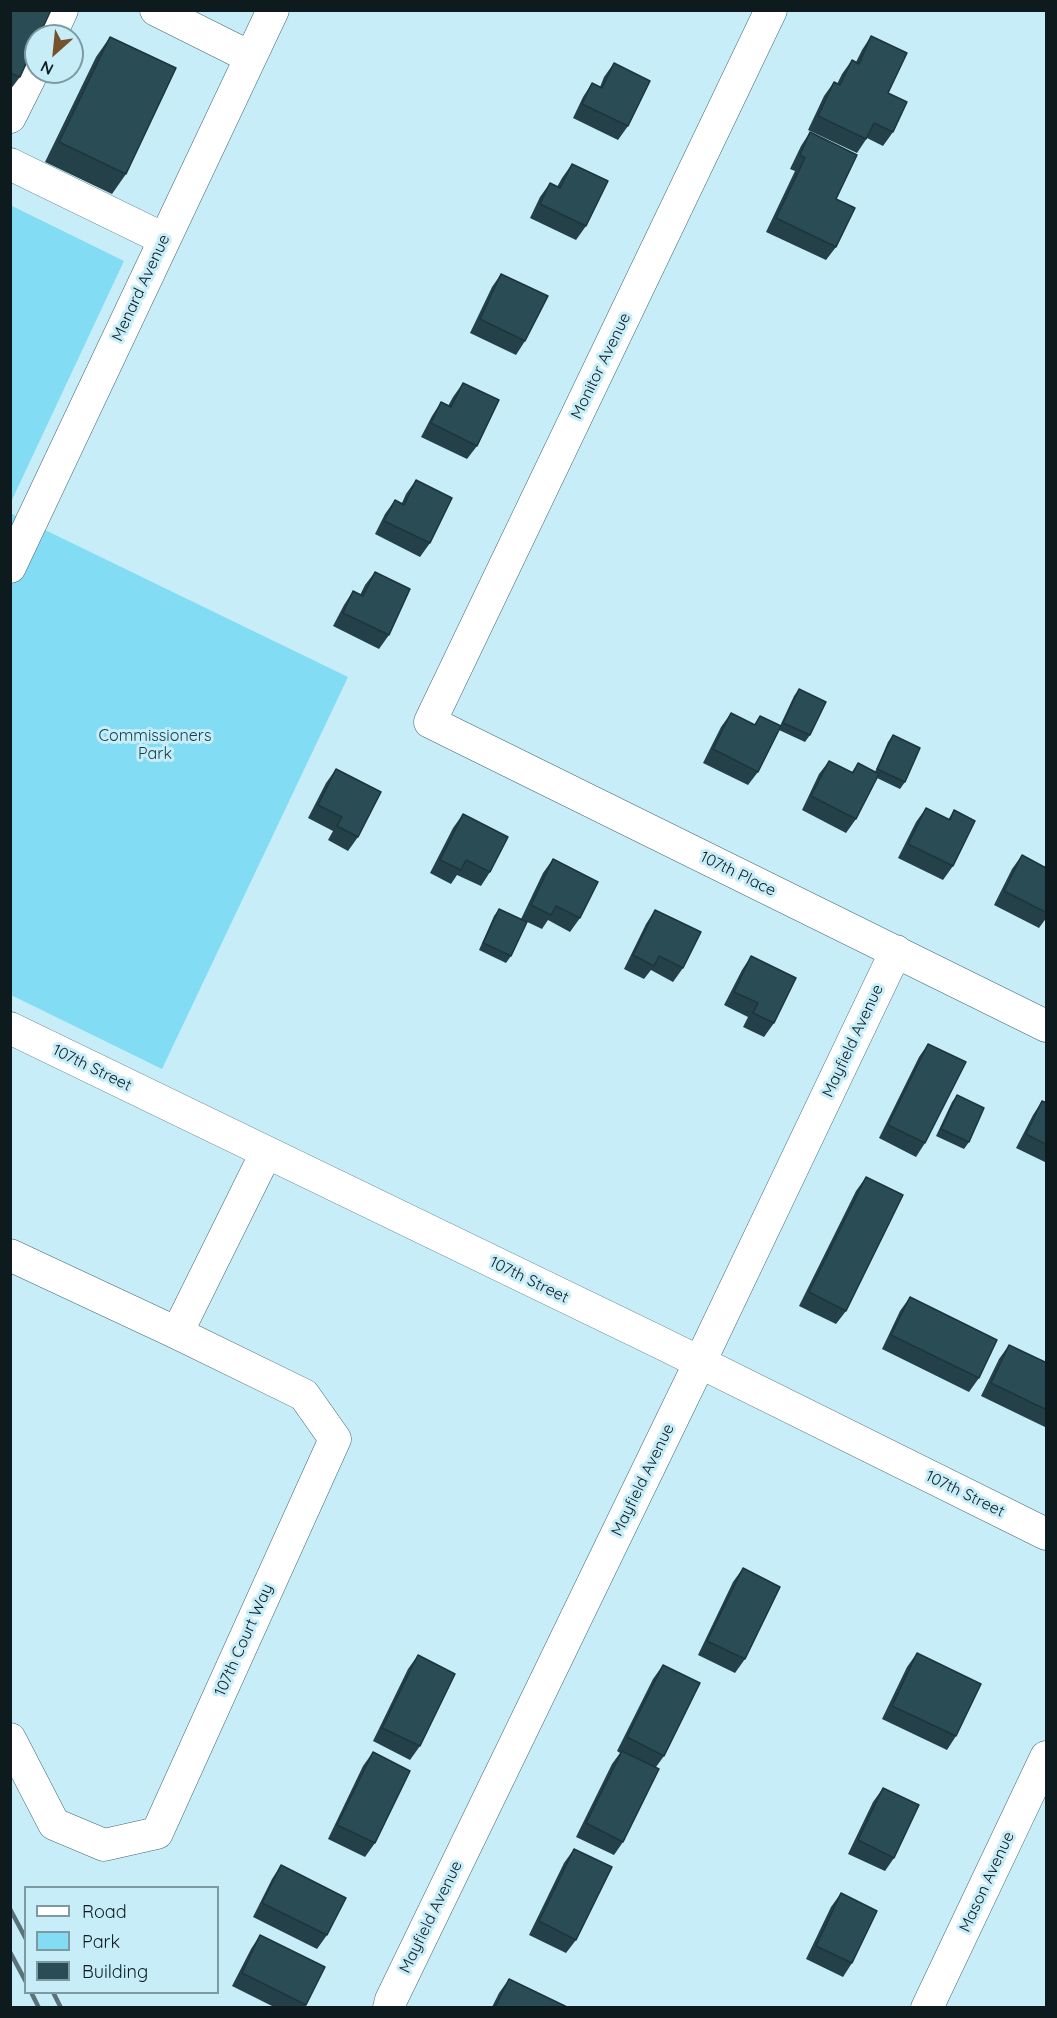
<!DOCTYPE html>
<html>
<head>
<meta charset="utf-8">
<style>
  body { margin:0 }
  #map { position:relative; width:1057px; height:2018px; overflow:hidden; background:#c7edf8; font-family:Quicksand,sans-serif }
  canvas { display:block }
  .frame { position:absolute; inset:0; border:12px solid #0d1b1f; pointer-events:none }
  .legend { position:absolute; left:24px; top:1886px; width:195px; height:108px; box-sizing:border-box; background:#c7edf8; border:2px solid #7d99a1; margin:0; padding:8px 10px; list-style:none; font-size:18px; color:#0d1b1f }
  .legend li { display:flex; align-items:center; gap:12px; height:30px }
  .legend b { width:30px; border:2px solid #7d99a1 }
  .north { position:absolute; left:24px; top:24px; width:60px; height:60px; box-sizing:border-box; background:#c7edf8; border:2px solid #7d99a1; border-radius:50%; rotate:207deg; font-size:16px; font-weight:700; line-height:24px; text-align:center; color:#0d1b1f }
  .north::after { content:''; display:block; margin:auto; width:21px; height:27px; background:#75522b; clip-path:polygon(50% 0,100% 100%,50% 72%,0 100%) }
</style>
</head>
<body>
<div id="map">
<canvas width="1057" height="2018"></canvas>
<div class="frame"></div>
<ul class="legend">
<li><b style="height:8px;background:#fff"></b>Road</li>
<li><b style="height:16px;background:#82dcf4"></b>Park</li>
<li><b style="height:16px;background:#2a4c55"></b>Building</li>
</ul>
<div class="north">N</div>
</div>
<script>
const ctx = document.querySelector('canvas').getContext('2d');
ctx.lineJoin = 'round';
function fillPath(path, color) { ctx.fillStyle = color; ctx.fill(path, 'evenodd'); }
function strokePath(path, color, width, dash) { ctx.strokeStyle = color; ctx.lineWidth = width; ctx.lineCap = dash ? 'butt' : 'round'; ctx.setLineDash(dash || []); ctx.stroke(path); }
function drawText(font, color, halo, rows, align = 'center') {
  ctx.font = font + ' Quicksand,sans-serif'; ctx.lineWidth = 6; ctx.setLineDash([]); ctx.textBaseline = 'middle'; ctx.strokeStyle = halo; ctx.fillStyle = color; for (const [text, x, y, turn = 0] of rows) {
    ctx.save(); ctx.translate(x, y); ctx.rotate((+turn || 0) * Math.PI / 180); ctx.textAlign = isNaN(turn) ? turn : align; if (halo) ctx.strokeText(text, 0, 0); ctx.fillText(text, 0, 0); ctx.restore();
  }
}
fillPath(new Path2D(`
  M10,205L124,261L11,502H10Z
  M10,513L348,677L162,1069L11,995Z`), '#82dcf4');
const minor = new Path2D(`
  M156,10L250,57
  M771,10L430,722L1046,1026
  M50,36L62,10
  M10,117L36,65
  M10,164L164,239
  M10,567L273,10
  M10,1028L661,1343L1046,1534
  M10,1255L177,1333L304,1395L335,1439L157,1833L104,1845L54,1824L10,1739
  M177,1333L266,1153
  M389,2008L391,2000L700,1362L896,951
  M927,2008L1046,1757`);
strokePath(minor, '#43666f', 33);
strokePath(minor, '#fff', 32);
strokePath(new Path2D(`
  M10,1909L26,1939
  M10,1952L26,1982
  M31,1992L39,2008
  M53,1992L61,2008`), '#5a7279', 4.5);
fillPath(new Path2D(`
  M10,10L20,77L10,90Z
  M871,36L888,93L893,132L883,146L867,138L857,153L808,130L824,96L834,82L837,84L842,74L852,60L856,62L862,50Z
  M110,37L126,174L112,194L45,162L96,57Z
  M614,63L628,126L618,140L573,118L583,97L592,83L600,87L604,77Z
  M810,132L836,199V247L826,260L766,232L795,171L790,169L801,146Z
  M572,164L586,226L576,240L530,218L540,197L550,183L557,187L562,178Z
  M501,274L525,341L516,355L470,333L492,287Z
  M463,383L477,446L467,459L421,437L432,416L441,402L448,406L453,397Z
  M416,480L430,543L420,557L375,534L385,514L395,500L402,503L406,494Z
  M375,572L389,635L379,649L333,626L344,605L353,591L360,595L365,585Z
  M799,689L810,735L805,742L779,730L758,772L748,785L703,763L721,727L731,713L754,725L760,716L780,726L794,696Z
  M893,735L905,782L900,789L877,778L856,819L846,833L802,810L819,774L829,761L852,772L858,763L875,772L888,742Z
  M336,769L358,837L348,851L328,840L333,831L308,818L326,783Z
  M926,808L948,820L954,810L953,866L943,880L898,858L916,822Z
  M463,814L490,872L481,886L457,875L451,884L430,873L453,828Z
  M1022,855L1044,867L1047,864V917L1039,928L994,905L1012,869Z
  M553,859L580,918L570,932L548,920L542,929L521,919L543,873Z
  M499,909L511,956L506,963L479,950L494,916Z
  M655,910L683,968L673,982L651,970L644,979L624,969L646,924Z
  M751,956L774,1023L764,1037L743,1027L748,1017L724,1005L742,970Z
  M928,1044L925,1143L916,1157L879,1138L919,1057Z
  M957,1095L969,1142L964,1149L936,1136L952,1102Z
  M1042,1101L1047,1103V1163L1016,1148L1033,1115Z
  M866,1177L846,1311L836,1324L799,1306L856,1191Z
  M910,1297L979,1378L969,1392L882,1349L900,1311Z
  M1009,1345L1047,1363V1428L981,1396L999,1359Z
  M743,1568L745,1659L735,1673L698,1655L733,1582Z
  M917,1653L956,1736L947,1750L882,1719L907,1667Z
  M418,1655L420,1746L410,1760L373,1741L408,1669Z
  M663,1665L664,1756L656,1767L623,1842L614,1855L576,1837L612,1764L620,1753L617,1751L653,1679Z
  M373,1752L375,1843L365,1857L328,1839L363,1766Z
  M883,1788L894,1858L885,1871L848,1854L873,1802Z
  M574,1849L576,1940L566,1953L529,1935L564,1863Z
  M281,1865L327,1935L317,1949L253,1917L272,1879Z
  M841,1893L852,1963L843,1977L806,1959L831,1907Z
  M260,1935L306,2005L304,2007H274L232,1986L251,1949Z
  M509,1979L567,2007H492L499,1993Z`), '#244149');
const building = new Path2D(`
  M10,10H51L39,36H36V42L20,77L10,73Z
  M871,36L907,53L888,93L907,102L893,132L874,123L866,139L818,116L834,82L840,85L852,60L859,64Z
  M110,37L176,68L126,174L59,142Z
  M614,63L650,81L628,126L582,104L592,83L602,88Z
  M810,132L857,155L836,199L855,208L836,247L776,218L805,158L800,155Z
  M572,164L608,181L586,226L540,204L550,183L560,188Z
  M501,274L548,296L525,341L480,319Z
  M463,383L499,400L477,446L431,423L441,402L451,407Z
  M416,480L452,498L430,543L384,521L395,500L404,505Z
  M375,572L410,589L389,635L343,613L353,591L363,596Z
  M799,689L826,702L810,735L783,723Z
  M731,713L755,725L760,716L781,726L758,772L713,749Z
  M893,735L920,748L905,782L877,769Z
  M829,761L853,773L858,763L879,774L856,819L811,796Z
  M336,769L381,792L358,837L337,826L342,817L318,805Z
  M926,808L950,820L954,810L975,821L953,866L908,844Z
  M463,814L508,837L490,872L466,860L461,870L440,860Z
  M1022,855L1046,868L1047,866V913L1004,891Z
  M553,859L598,882L580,918L556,906L551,915L531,905Z
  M499,909L527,922L511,956L483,943Z
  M655,910L701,932L683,968L659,956L654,966L633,955Z
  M751,956L796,978L774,1023L753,1013L758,1003L734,992Z
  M928,1044L966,1062L925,1143L888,1125Z
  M957,1095L984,1108L969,1142L941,1129Z
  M1042,1101L1047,1103V1145L1026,1134Z
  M866,1177L903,1195L846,1311L809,1292Z
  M910,1297L997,1340L979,1378L891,1335Z
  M1009,1345L1047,1363V1410L991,1383Z
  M743,1568L780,1587L745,1659L707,1641Z
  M917,1653L981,1684L956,1736L892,1706Z
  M418,1655L455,1674L420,1746L382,1728Z
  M663,1665L700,1683L664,1756L627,1737Z
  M622,1751L659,1769L623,1842L586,1823Z
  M373,1752L410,1771L375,1843L337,1825Z
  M883,1788L919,1805L894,1858L858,1840Z
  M574,1849L612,1867L576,1940L539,1921Z
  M281,1865L346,1898L327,1935L262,1903Z
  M841,1893L877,1911L852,1963L816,1946Z
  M260,1935L325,1967L306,2005L242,1973Z
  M509,1979L567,2007H495Z`);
fillPath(building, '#2a4c55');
strokePath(building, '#1d353c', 1.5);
drawText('16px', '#0d1b1f', '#c7edf8', [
  ["Menard Avenue",141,288,-65],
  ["Monitor Avenue",601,366,-64],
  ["107th Place",738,874,26],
  ["Mayfield Avenue",853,1041,-65],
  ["107th Street",92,1068,26],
  ["107th Street",529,1280,26],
  ["Mayfield Avenue",643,1480,-64],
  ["107th Street",965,1494,26],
  ["107th Court Way",244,1640,-66],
  ["Mason Avenue",987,1882,-65],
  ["Mayfield Avenue",431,1917,-64]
]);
drawText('16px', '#16404a', '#c7edf8', [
  ["Commissioners",155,736],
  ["Park",155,754]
]);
</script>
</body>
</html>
